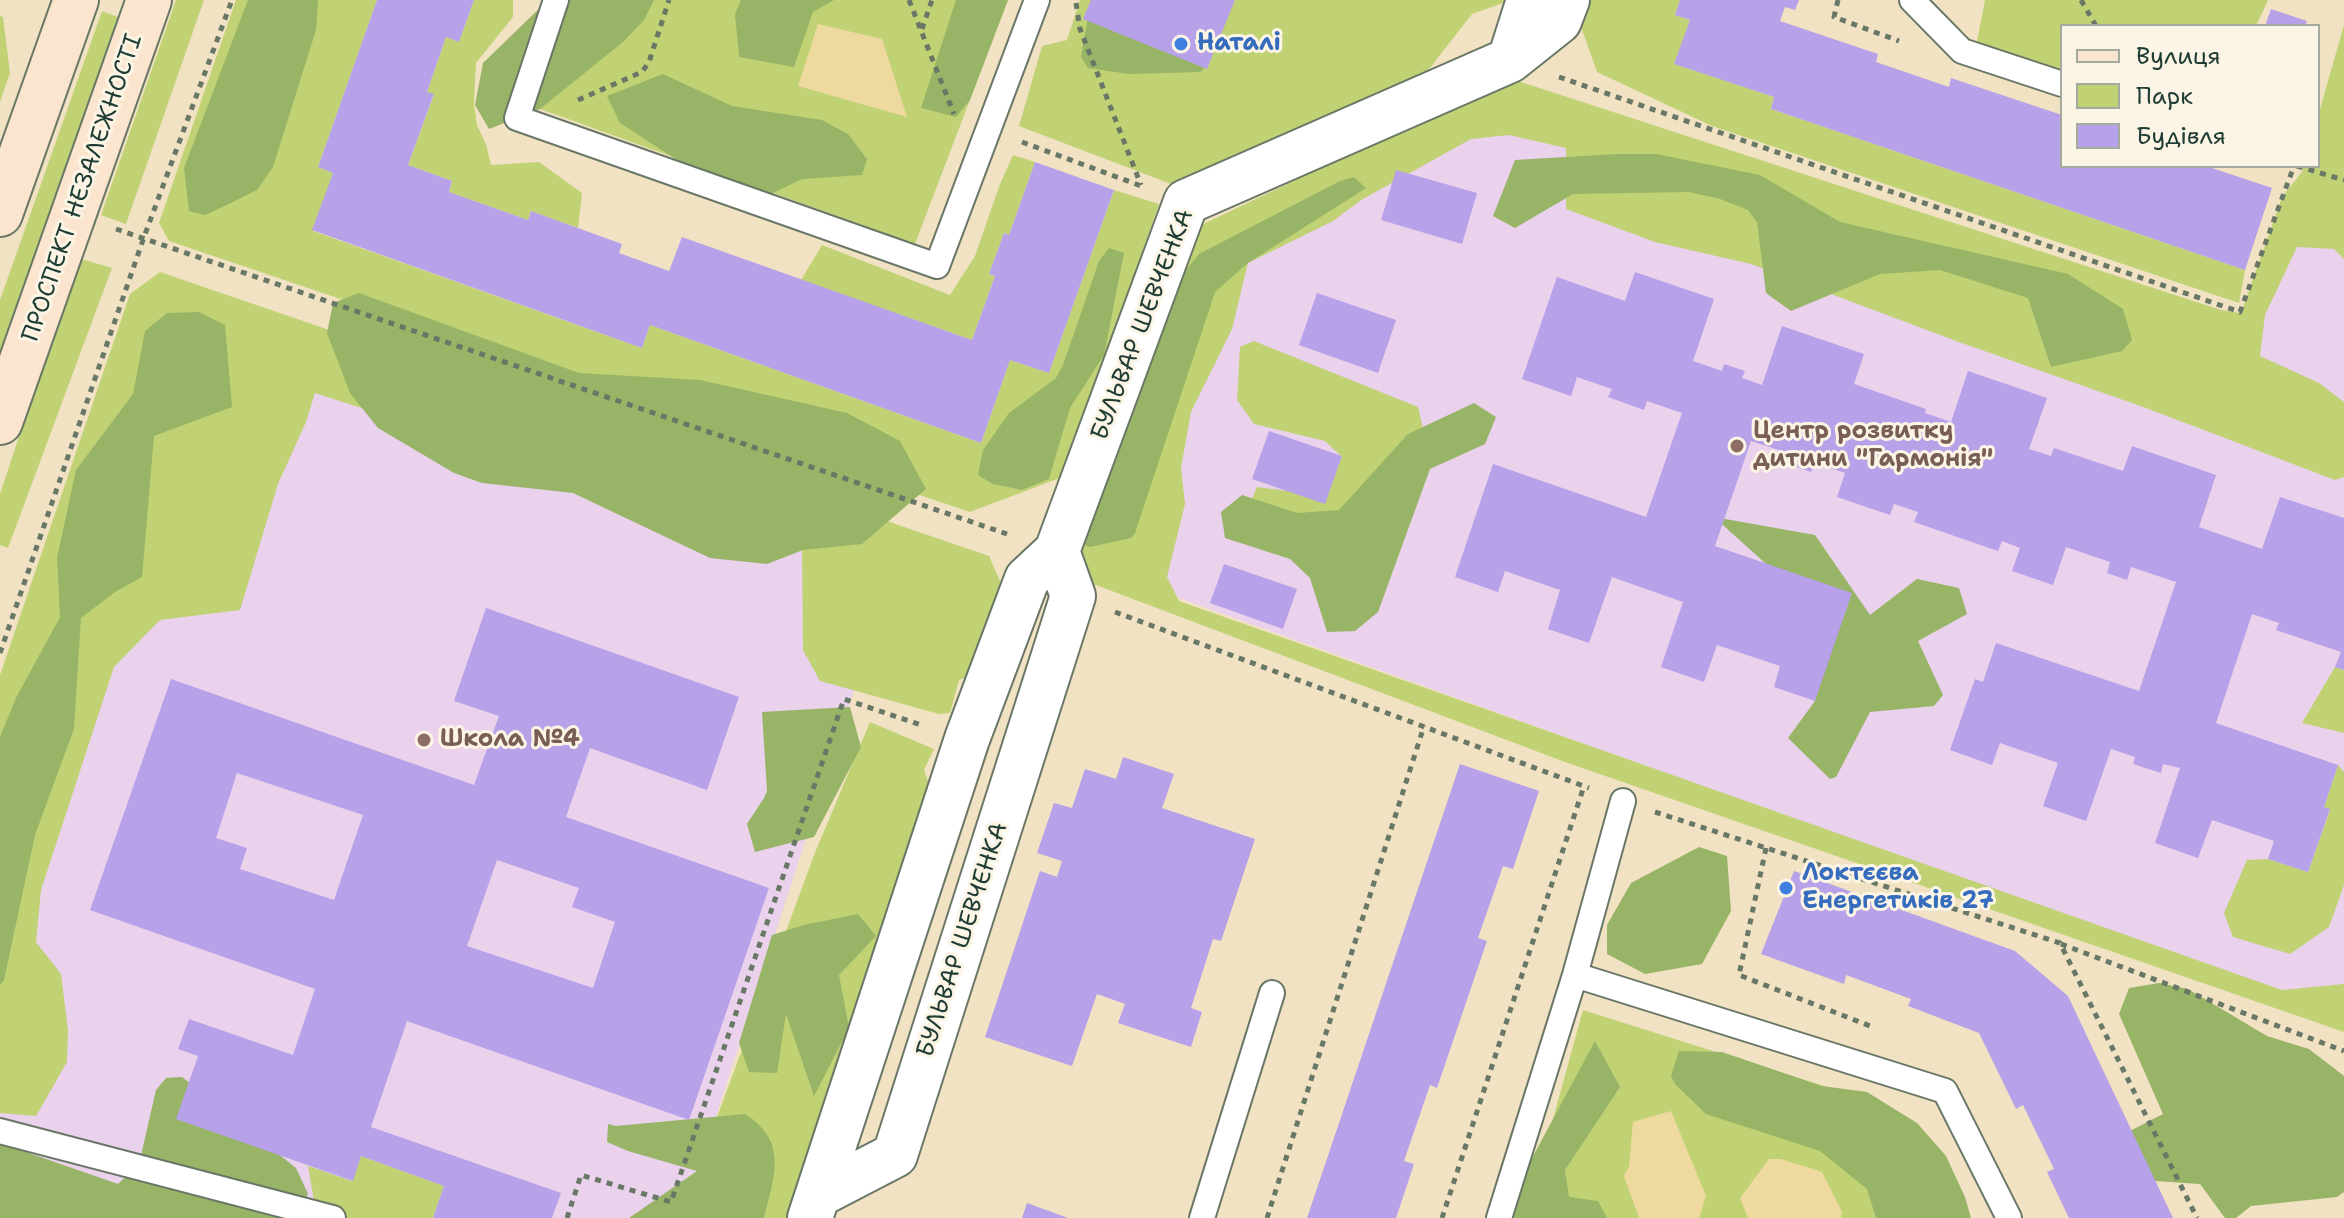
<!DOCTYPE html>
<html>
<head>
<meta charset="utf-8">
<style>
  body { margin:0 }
  #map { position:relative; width:2344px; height:1218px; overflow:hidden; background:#f2e2c4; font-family:"Shantell Sans",sans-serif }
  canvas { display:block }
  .legend { position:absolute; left:2060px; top:24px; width:260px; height:144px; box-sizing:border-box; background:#fcf5e5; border:2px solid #a4ab9e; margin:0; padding:10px 14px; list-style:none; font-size:24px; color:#1f3d34 }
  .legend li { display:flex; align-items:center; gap:16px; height:40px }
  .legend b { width:40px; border:2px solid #a4ab9e }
</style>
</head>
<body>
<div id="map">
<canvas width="2344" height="1218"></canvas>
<ul class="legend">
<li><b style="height:10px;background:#fce5cf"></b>Вулиця</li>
<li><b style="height:22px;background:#c0d274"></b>Парк</li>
<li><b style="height:22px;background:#b7a1e8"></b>Будівля</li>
</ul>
</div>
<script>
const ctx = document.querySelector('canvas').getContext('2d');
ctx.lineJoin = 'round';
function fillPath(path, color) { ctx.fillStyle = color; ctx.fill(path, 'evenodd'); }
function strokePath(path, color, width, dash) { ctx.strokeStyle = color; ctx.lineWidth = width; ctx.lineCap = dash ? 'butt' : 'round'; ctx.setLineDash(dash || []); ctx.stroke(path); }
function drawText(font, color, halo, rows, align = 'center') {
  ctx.font = font + ' "Shantell Sans",sans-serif'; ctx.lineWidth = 6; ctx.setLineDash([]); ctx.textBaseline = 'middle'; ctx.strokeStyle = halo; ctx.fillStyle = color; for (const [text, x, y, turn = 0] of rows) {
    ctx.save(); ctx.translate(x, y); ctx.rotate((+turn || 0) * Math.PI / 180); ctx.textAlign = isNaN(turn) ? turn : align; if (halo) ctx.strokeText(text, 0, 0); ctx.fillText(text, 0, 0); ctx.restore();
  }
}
fillPath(new Path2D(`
  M1494,102L2242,328L2301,178L2344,193V1017L1087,565L1210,233Z
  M166,300L898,555L683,1218H11L0,1214V769Z`), '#ead1ec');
fillPath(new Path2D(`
  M176,0H204L126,224L101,215Z
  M236,0H377L318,167L333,173L313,231L642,348L650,325L981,443L1010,360L1049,373L1114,190L1159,204L1065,476L970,512L169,241L159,223Z
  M474,0H513V17L476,63L474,103L477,125L486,144L491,165L539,162L582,193L578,228L531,211L528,220L449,192L452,181L408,165L434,95L427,92L446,37L459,42Z
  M576,0H1008L915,244L540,109Z
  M1080,0H1504L1503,3L1472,14L1426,73L1192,192L1019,126L1042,46L1067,40Z
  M1580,0H1680L1675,15L1690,20L1675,64L1774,97L1771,109L2245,270L2239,303L1712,126L1597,72L1576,13Z
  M1985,0H2268L2256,26H2062V72L1976,46Z
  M102,11L123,19L0,367V300Z
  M0,16L3,17L10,73L0,102Z
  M2344,25V259L2334,249L2297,247L2265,315L2260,356L2319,383L2344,402V477L2335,480L2146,408L1959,342L1751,264L1655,242L1566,209V148L1509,135L1471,139L1361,200L1333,221L1248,263L1232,329L1191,412L1181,468L1185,504L1167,577L1179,601L2282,990L2344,984V1032L1565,762L1080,579L1071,556L1197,227L1504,81H1518L2221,310L2241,313L2282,197L2302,172L2304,166H2318V116Z
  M1013,155L1035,162L1009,235L1004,233L989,274L995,276L972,340L801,280L822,245L950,295L975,256L1000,184Z
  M78,258L112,268L8,548L0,545V494Z
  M160,272L989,556L1003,588L973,675L959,680L950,713L939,714L820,681L803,650L802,550L315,393L306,422L278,484L240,610L160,620L114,667L41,890L36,942L61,974L68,1030L67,1062L36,1116L0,1113V675L130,294Z
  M1254,341L1418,407L1427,446L1379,568L1245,515L1257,487L1327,496L1341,456L1325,441L1254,424L1237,400L1240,347Z
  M2335,667L2344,670V733L2302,723Z
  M870,722L934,749L924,770L932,792L787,1218H689L700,1163L816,850Z
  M2338,765L2344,772V885L2329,927L2290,954L2233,937L2224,913L2247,860L2268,859L2308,872L2330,810L2324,807Z
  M1583,1010L1868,1100L1931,1218H1563L1529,1206Z
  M361,1156L444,1186L433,1218H317L308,1166L352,1181Z`), '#c0d274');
fillPath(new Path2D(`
  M248,0H318L316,30L273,167L257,190L231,203L205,215L189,211L184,168Z
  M548,0H654L644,20L623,42L540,109L489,129L475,105L483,63Z
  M741,0H834L813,12L794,67L739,57L735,14Z
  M956,0H1008L970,100L956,117L921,108Z
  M1091,0H1140L1209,61L1201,72L1129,74L1088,68L1081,57Z
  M663,74L732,106L822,120L848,134L867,159L862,175L802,179L763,198L720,188L620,123L607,96Z
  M1617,154H1656L1760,175L1840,222L2068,274L2123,309L2132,340L2122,351L2051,367L2028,298L1940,270L1880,274L1791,311L1766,293L1757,222L1748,210L1720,199L1689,192L1573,194L1515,228L1493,216L1515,160Z
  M1354,177L1366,188L1248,263L1215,292L1135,533L1131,538L1090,547L1077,542L1172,287L1199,254L1340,181Z
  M1109,248L1124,253L1104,355L1070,408L1049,479L1022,490L993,484L978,475L983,450L1009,413L1056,378L1063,365L1099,261Z
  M359,293L579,373L700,380L847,413L900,441L926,489L862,544L803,550L767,564L710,558L573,493L482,483L454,473L378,428L350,393L327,333L333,303Z
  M199,312L225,325L232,407L154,436L142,577L115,592L81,618L74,729L35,835L4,980L0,985V737L16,698L60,617L57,558L76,470L133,394L145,331L167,313Z
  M1474,403L1496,417L1485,444L1430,469L1378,612L1355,631L1327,632L1310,578L1290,559L1225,538L1221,512L1242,495L1297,513L1339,510L1408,434Z
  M1714,517L1815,535L1870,615L1917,579L1959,588L1967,614L1918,641L1943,695L1934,706L1870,712L1836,777L1830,779L1788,738L1815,701V608Z
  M850,707L861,747L814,837L755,852L747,824L764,798L767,791L762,712Z
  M1699,847L1727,856L1731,911L1702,964L1645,974L1607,954V925L1631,883Z
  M858,914L876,936L839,975L849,1028L814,1096L786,1014L777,1073L749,1072L739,1043L772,935L804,925Z
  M2159,983L2188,989L2267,1036L2309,1049L2344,1076V1192L2337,1197L2251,1206L2236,1218H2225L2200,1184L2155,1181L2133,1162L2126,1133L2163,1114L2119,1014L2129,988Z
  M1595,1041L1620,1087L1565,1170L1569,1197L1598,1201L1607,1218H1509L1504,1210Z
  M1679,1051L1722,1052L1822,1086L1867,1092L1917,1123L1946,1156L1965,1197L1971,1218H1876L1867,1189L1820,1151L1706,1114L1675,1084L1671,1076Z
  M182,1077L296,1168L308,1194L293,1218H0V1143L118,1184L139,1164L156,1090L166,1078Z
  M745,1114C789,1142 774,1177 764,1218H629L697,1171L628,1151L607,1142L608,1124L616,1126Z`), '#98b466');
fillPath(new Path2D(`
  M818,24L882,39L907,117L798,86Z
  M1671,1111L1706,1196L1699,1218H1639L1624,1176L1629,1166L1633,1122Z
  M1769,1159H1781L1822,1172L1842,1212L1841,1218H1748L1740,1198Z`), '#eeda9e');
fillPath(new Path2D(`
  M377,0H474L459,42L446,37L427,92L434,94L408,165L452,181L449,192L528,220L531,211L622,244L619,253L669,271L682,237L972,340L995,276L989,274L1004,233L1009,235L1035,162L1114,190L1049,373L1010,360L981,443L650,325L642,348L312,230L333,173L318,167Z
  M1091,0H1235L1207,69L1083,19Z
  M1680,0H1799L1795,10L1785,7L1780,21L1878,54L1876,62L1949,87L1951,78L2062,115V166H2206L2272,188L2245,270L1771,109L1774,97L1674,64L1690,20L1675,15Z
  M2271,9L2307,21L2305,26H2265Z
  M1396,170L1477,193L1462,244L1381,220Z
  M1635,272L1714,299L1693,361L1722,371L1724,364L1745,371L1742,378L1762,385L1782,326L1864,354L1854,384L1926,409L1925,413L1951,422L1968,371L2047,398L2029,449L2051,456L2054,448L2123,471L2132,446L2216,475L2199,527L2262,549L2280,497L2344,518V670L2335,667L2341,652L2276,630L2279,623L2252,614L2216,723L2338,765L2324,807L2330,809L2308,872L2268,859L2274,841L2212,820L2198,858L2155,843L2180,768L2163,764L2161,773L2133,764L2135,757L2111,749L2086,821L2043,806L2058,763L2000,743L1992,765L1950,750L1975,679L1983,682L1996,643L2139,691L2176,582L2131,567L2127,580L2107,573L2110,562L2066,547L2053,585L2012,571L2020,548L2002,541L1998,551L1914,522L1918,512L1894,504L1890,515L1837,497L1845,473L1815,463L1811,472L1779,461L1782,451L1751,441L1715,546L1852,593L1815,701L1774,687L1780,666L1717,645L1704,682L1661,667L1683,602L1612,577L1589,643L1548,629L1560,590L1505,571L1498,592L1455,577L1493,464L1646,517L1682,413L1647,401L1644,410L1608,397L1612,389L1577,377L1571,396L1522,379L1557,277L1625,301Z
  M1317,293L1396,320L1378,373L1299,345Z
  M1269,431L1342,456L1325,504L1252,479Z
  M1224,564L1297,589L1283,629L1210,603Z
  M486,608L739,697L707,790L590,748L566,817L769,888L689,1120L407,1021L371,1127L561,1193L552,1218H433L444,1186L361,1156L353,1181L176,1119L198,1056L178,1049L189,1019L293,1055L315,989L90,910L171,679L474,785L499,716L454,701ZM237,773L363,815L334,900L240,869L247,848L216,838ZM497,860L579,888L572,907L615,922L593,988L467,946Z
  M1123,757L1174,774L1162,808L1255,839L1221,941L1213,939L1191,1008L1202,1012L1191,1047L1118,1023L1125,1004L1097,994L1072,1066L985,1037L1040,871L1057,877L1062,861L1037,853L1054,803L1072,808L1085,769L1116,779Z
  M1460,764L1539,791L1513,869L1503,866L1478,938L1487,941L1437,1088L1430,1085L1404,1161L1414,1164L1396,1218H1307Z
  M1794,871L2015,951L2068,996L2173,1218H2069L2047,1172L2054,1169L2023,1105L2016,1109L1979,1033L1908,1006L1911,999L1846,975L1844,984L1761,954Z
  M1027,1203L1068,1218H1022Z`), '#b7a1e8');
const lane = new Path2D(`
  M556,0L517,118L937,266L1037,0
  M1912,0L1962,51L2062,84
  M1623,801L1575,975L1945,1091L2009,1218
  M0,1131L333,1218
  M1202,1218L1272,993
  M1499,1218L1575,975`);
const street = new Path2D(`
  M1510,60L1559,21L1567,0
  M818,1195L895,1155L1073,596L1057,551
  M810,1218L967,739L1027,579L1057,551L1186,202L1510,60L1529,0`);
const secondary = new Path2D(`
  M0,214L76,0
  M0,422L149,0`);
strokePath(lane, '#697766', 28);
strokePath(street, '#697766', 48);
strokePath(secondary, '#697766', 48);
strokePath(new Path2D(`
  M909,0L954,114
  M1838,0L1834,17L1899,41
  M2081,0L2096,26
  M1076,3L1080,29L1141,185
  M922,29L932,0
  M1559,77L2240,312L2294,166
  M578,100L642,72L649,62L669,0
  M1022,142L1144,187
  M2297,166L2344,180
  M116,229L1007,534
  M1115,612L1589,788
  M0,653L144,237L232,0
  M1655,812L2060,943L2197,1218
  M1766,848L1739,975L1870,1026
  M2061,944L2344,1051
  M567,1218L581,1175L671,1202L844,699L924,726
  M1267,1218L1424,726
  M1442,1218L1584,786`), '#697766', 5, [6, 6]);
strokePath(lane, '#fff', 24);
strokePath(street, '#fff', 44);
strokePath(secondary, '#fce5cf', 44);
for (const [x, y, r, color] of [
  [1181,44,8,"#3f7fe0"],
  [1737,446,8,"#8d6e63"],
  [424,740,8,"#8d6e63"],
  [1786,888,8,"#3f7fe0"]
]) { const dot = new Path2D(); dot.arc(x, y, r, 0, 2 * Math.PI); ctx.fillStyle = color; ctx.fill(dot); strokePath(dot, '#fcf5e5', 3); }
drawText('bold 24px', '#366cbe', '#fcf5e5', [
  ["Наталі",1197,44],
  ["Локтєєва",1802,874],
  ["Енергетиків 27",1802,902]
], 'left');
drawText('24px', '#1f3d34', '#fcf5e5', [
  ["ПРОСПЕКТ НЕЗАЛЕЖНОСТІ",83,188,-71],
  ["БУЛЬВАР ШЕВЧЕНКА",1143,325,-69],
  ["БУЛЬВАР ШЕВЧЕНКА",963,940,-72]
]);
drawText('bold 24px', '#785e54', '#fcf5e5', [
  ["Центр розвитку",1753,432],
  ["дитини \"Гармонія\"",1753,460],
  ["Школа №4",440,740]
], 'left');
</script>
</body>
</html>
